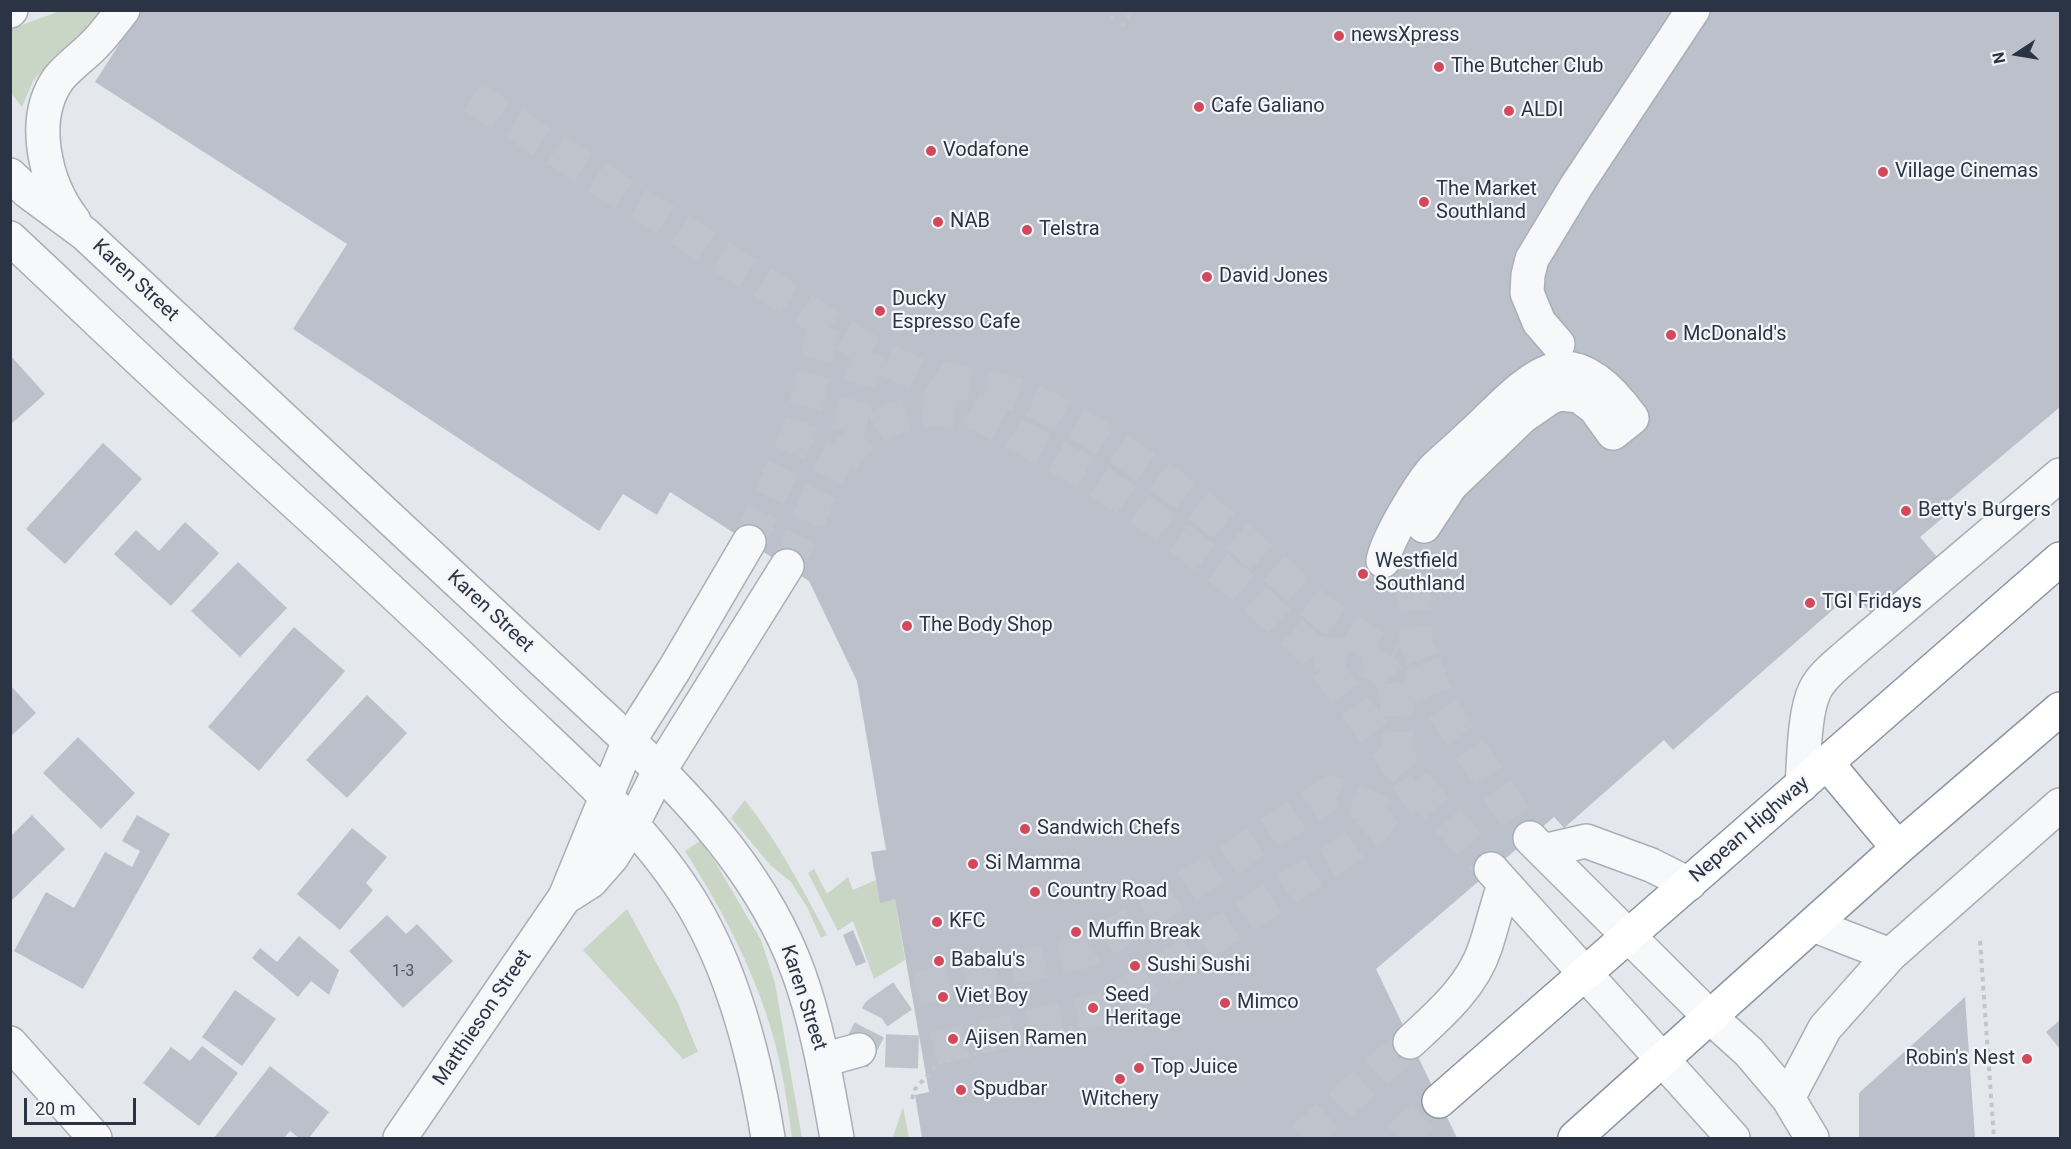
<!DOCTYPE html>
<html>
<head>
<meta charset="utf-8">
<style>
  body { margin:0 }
  #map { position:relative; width:2071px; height:1149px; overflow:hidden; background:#e4e7ec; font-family:Roboto,sans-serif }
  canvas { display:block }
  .frame { position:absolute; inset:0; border:12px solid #2b3445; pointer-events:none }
  .north { position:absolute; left:1987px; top:24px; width:60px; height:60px; -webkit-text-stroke:4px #f4f6f9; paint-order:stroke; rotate:258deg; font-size:16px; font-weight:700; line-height:24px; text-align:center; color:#2b3445 }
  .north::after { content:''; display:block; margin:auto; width:21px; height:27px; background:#2b3445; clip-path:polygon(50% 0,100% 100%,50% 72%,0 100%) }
  .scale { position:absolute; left:24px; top:1098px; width:112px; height:27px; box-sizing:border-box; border:3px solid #2b3445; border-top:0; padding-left:8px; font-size:18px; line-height:21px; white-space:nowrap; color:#2b3445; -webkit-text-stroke:4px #f4f6f9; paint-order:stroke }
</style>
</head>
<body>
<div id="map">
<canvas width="2071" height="1149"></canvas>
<div class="frame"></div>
<div class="north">N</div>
<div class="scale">20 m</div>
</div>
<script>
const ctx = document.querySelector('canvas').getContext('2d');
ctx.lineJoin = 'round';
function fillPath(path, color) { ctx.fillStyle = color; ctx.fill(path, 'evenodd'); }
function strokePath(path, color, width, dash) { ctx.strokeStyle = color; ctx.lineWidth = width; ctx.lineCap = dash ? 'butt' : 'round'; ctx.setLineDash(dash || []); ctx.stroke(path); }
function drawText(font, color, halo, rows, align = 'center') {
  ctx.font = font + ' Roboto,sans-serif'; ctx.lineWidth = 4.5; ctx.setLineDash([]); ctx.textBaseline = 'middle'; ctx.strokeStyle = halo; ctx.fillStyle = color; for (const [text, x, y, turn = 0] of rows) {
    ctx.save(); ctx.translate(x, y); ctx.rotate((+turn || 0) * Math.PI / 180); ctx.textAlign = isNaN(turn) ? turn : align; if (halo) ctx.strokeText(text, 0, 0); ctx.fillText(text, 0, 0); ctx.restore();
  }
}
fillPath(new Path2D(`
  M60,11H104L87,25L90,30L48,64L33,81L22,107L11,93V29Z
  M745,800C778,842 802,888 827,935L821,938L807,907L791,882L770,865L731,818Z
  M700,841L714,860L761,940L775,983L802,1138H792C788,1107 783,1074 775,1043C757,975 723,911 685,851Z
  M814,869L827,894L848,877L853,890L876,880L880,902L895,899L905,960L874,979L853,921L838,931L808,873Z
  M627,909L677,1001L698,1052L683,1059L583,950Z
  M903,1107L909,1138H893V1137Z`), '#c9d6c5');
fillPath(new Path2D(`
  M141,10H2060V407L1946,503L1952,510L1920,537L1942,563L1876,619L1853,592L1673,750L1664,740L1564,828L1554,817L1376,969L1457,1138H922L915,1095L929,1092L895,899L880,903L871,852L886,850L857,681L809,581L670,492L657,515L623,494L599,531L293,329L347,244L95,82Z
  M10,355L45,394L10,425Z
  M103,443L142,479L65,564L26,529Z
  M185,522L219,553L171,606L114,554L136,530L159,551Z
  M238,562L287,608L240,657L191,611Z
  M294,627L345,671L259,771L208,727Z
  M10,685L36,713L10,737Z
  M367,695L407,733L347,798L306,760Z
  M78,737L135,793L101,829L43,773Z
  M32,815L65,849L10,902V837Z
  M137,815L170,834L83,989L14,951L46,892L74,908L105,852L132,867L140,851L122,841Z
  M352,828L387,857L366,883L373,890L340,930L297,894Z
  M387,915L406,934L417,924L453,961L403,1008L349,951Z
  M853,930L866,962L856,966L843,935Z
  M299,936L339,970L329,995L311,981L298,997L252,958L260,948L277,962Z
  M235,990L276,1019L242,1066L202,1037Z
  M1965,997L1975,1138H1859V1093Z
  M2060,1020V1049L2046,1032Z
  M202,1046L238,1073L199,1126L143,1083L171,1047L190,1061Z
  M270,1066L329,1112L309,1138H299L290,1131L284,1138H214Z`), '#bbc0ca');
strokePath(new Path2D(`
  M473,97L869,351L929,380L986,418L1089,474L1162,525L1237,582L1315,653L1400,767L1491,869
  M938,377C961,384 986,386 1009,393C1028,398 1046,407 1063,416C1139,457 1209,511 1274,568C1290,582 1304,598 1321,611C1344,629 1369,642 1394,656
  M841,461C874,414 925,402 978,416
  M749,542L798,434L810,390L825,323
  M787,566L846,438L869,351
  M1315,653C1337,653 1360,655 1379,667C1388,673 1393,686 1404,687C1413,688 1419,684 1424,677V663L1417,654
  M1422,659L1416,643L1415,602L1405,566L1406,558L1424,526
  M1424,663L1441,707L1530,838
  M1395,683L1400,767
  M1384,813L1332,792L1089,951L911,990L878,1013L859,1050L922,1052L1105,1008L1353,846L1370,833L1384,813L1420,788
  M1303,1138L1410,1042`), '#bfc3cb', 33, [33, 16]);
strokePath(new Path2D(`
  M1398,1138L1439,1101`), '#bfc3cb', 33, [33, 16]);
const minor = new Path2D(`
  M10,11L11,10
  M10,175L27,191L85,234L629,741C699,807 766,882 799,974C818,1027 827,1083 837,1138
  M74,221C45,184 29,119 59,78C69,66 82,57 93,46C104,35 113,23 123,10
  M10,238C69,293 127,349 187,404C289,498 393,590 492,687C559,753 635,815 686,894C732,965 755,1056 768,1138
  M1558,344L1539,322L1527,293L1528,275L1532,259L1575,188L1693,10
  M1383,561C1386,541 1419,486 1433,470C1445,458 1458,448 1470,436C1493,416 1526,376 1556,369C1587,362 1616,396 1632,418L1613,433L1595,408L1579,396L1561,394L1551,397L1522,417L1451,485L1424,526
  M1802,785C1804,759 1804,712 1815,690C1822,675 1839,663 1851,652L2060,475
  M1530,838L1709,1016L1749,1052L1788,1098L1812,1138
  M1543,851L1586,841L1651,865L1689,884
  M1491,869L1733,1138
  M569,895L591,881L612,857L632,825L660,770L787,566
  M1813,925L1890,955
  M1410,1042C1440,1014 1472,987 1485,948C1492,927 1497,905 1504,885
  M10,1043L95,1138
  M823,1060L859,1050
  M1788,1098L1825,1028L1890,955L2060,805
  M400,1138L565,897L629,741L674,670L749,542`);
const highway = new Path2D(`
  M1826,762L1898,848
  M1439,1101L2060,559
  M1575,1138L1898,848L2060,709`);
strokePath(minor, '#a9aeb7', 36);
strokePath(highway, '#8b94a3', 36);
strokePath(new Path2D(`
  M1111,20L1117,10
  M1122,26L1132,10
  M1980,941L1994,1138
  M912,1099L915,1089L939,1063L1088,1023`), '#c2c5cb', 4, [4.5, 4.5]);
strokePath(minor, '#f7f8fa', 33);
strokePath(highway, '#fff', 33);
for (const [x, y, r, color] of [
  [1339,36,6,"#d1495b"],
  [1439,67,6,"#d1495b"],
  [1199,107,6,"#d1495b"],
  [1509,111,6,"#d1495b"],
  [931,151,6,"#d1495b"],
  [1883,172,6,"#d1495b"],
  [1424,202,6,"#d1495b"],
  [938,222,6,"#d1495b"],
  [1027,230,6,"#d1495b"],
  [1207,277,6,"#d1495b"],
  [880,311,6,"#d1495b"],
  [1671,335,6,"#d1495b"],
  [1906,511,6,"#d1495b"],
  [1363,574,6,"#d1495b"],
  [1810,603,6,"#d1495b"],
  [907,626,6,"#d1495b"],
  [1025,829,6,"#d1495b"],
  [973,864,6,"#d1495b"],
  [1035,892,6,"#d1495b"],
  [937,922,6,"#d1495b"],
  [1076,932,6,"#d1495b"],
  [939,961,6,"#d1495b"],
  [1135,966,6,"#d1495b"],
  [943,997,6,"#d1495b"],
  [1225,1003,6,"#d1495b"],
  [1093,1008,6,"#d1495b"],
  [953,1039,6,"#d1495b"],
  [2027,1059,6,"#d1495b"],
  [1139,1068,6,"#d1495b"],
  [1120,1079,6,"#d1495b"],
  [961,1090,6,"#d1495b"]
]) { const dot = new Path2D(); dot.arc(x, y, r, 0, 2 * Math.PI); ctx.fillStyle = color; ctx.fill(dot); strokePath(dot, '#f4f6f9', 2); }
drawText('16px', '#4f5766', null, [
  ["1-3",403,972]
]);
drawText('20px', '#2b3445', '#f4f6f9', [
  ["newsXpress",1351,36],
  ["The Butcher Club",1451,67],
  ["Cafe Galiano",1211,107],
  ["ALDI",1521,111],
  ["Vodafone",943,151],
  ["Village Cinemas",1895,172],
  ["The Market",1436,190],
  ["Southland",1436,213],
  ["NAB",950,222],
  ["Telstra",1039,230],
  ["David Jones",1219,277],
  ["Ducky",892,300],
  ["Espresso Cafe",892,323],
  ["McDonald's",1683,335],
  ["Betty's Burgers",1918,511],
  ["Westfield",1375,562],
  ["Southland",1375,585],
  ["TGI Fridays",1822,603],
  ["The Body Shop",919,626],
  ["Sandwich Chefs",1037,829],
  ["Si Mamma",985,864],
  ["Country Road",1047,892],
  ["KFC",949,922],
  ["Muffin Break",1088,932],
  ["Babalu's",951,961],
  ["Sushi Sushi",1147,966],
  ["Seed",1105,996],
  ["Heritage",1105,1019],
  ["Viet Boy",955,997],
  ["Mimco",1237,1003],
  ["Ajisen Ramen",965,1039],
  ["Robin's Nest",2015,1059,"right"],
  ["Top Juice",1151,1068],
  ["Spudbar",973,1090],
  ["Witchery",1120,1100,"center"]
], 'left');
drawText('20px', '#2b3445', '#f4f6f9', [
  ["Karen Street",135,281,43],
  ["Karen Street",490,612,43],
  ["Nepean Highway",1750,830,-41],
  ["Karen Street",803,998,72],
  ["Matthieson Street",483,1018,-56]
]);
</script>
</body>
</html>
